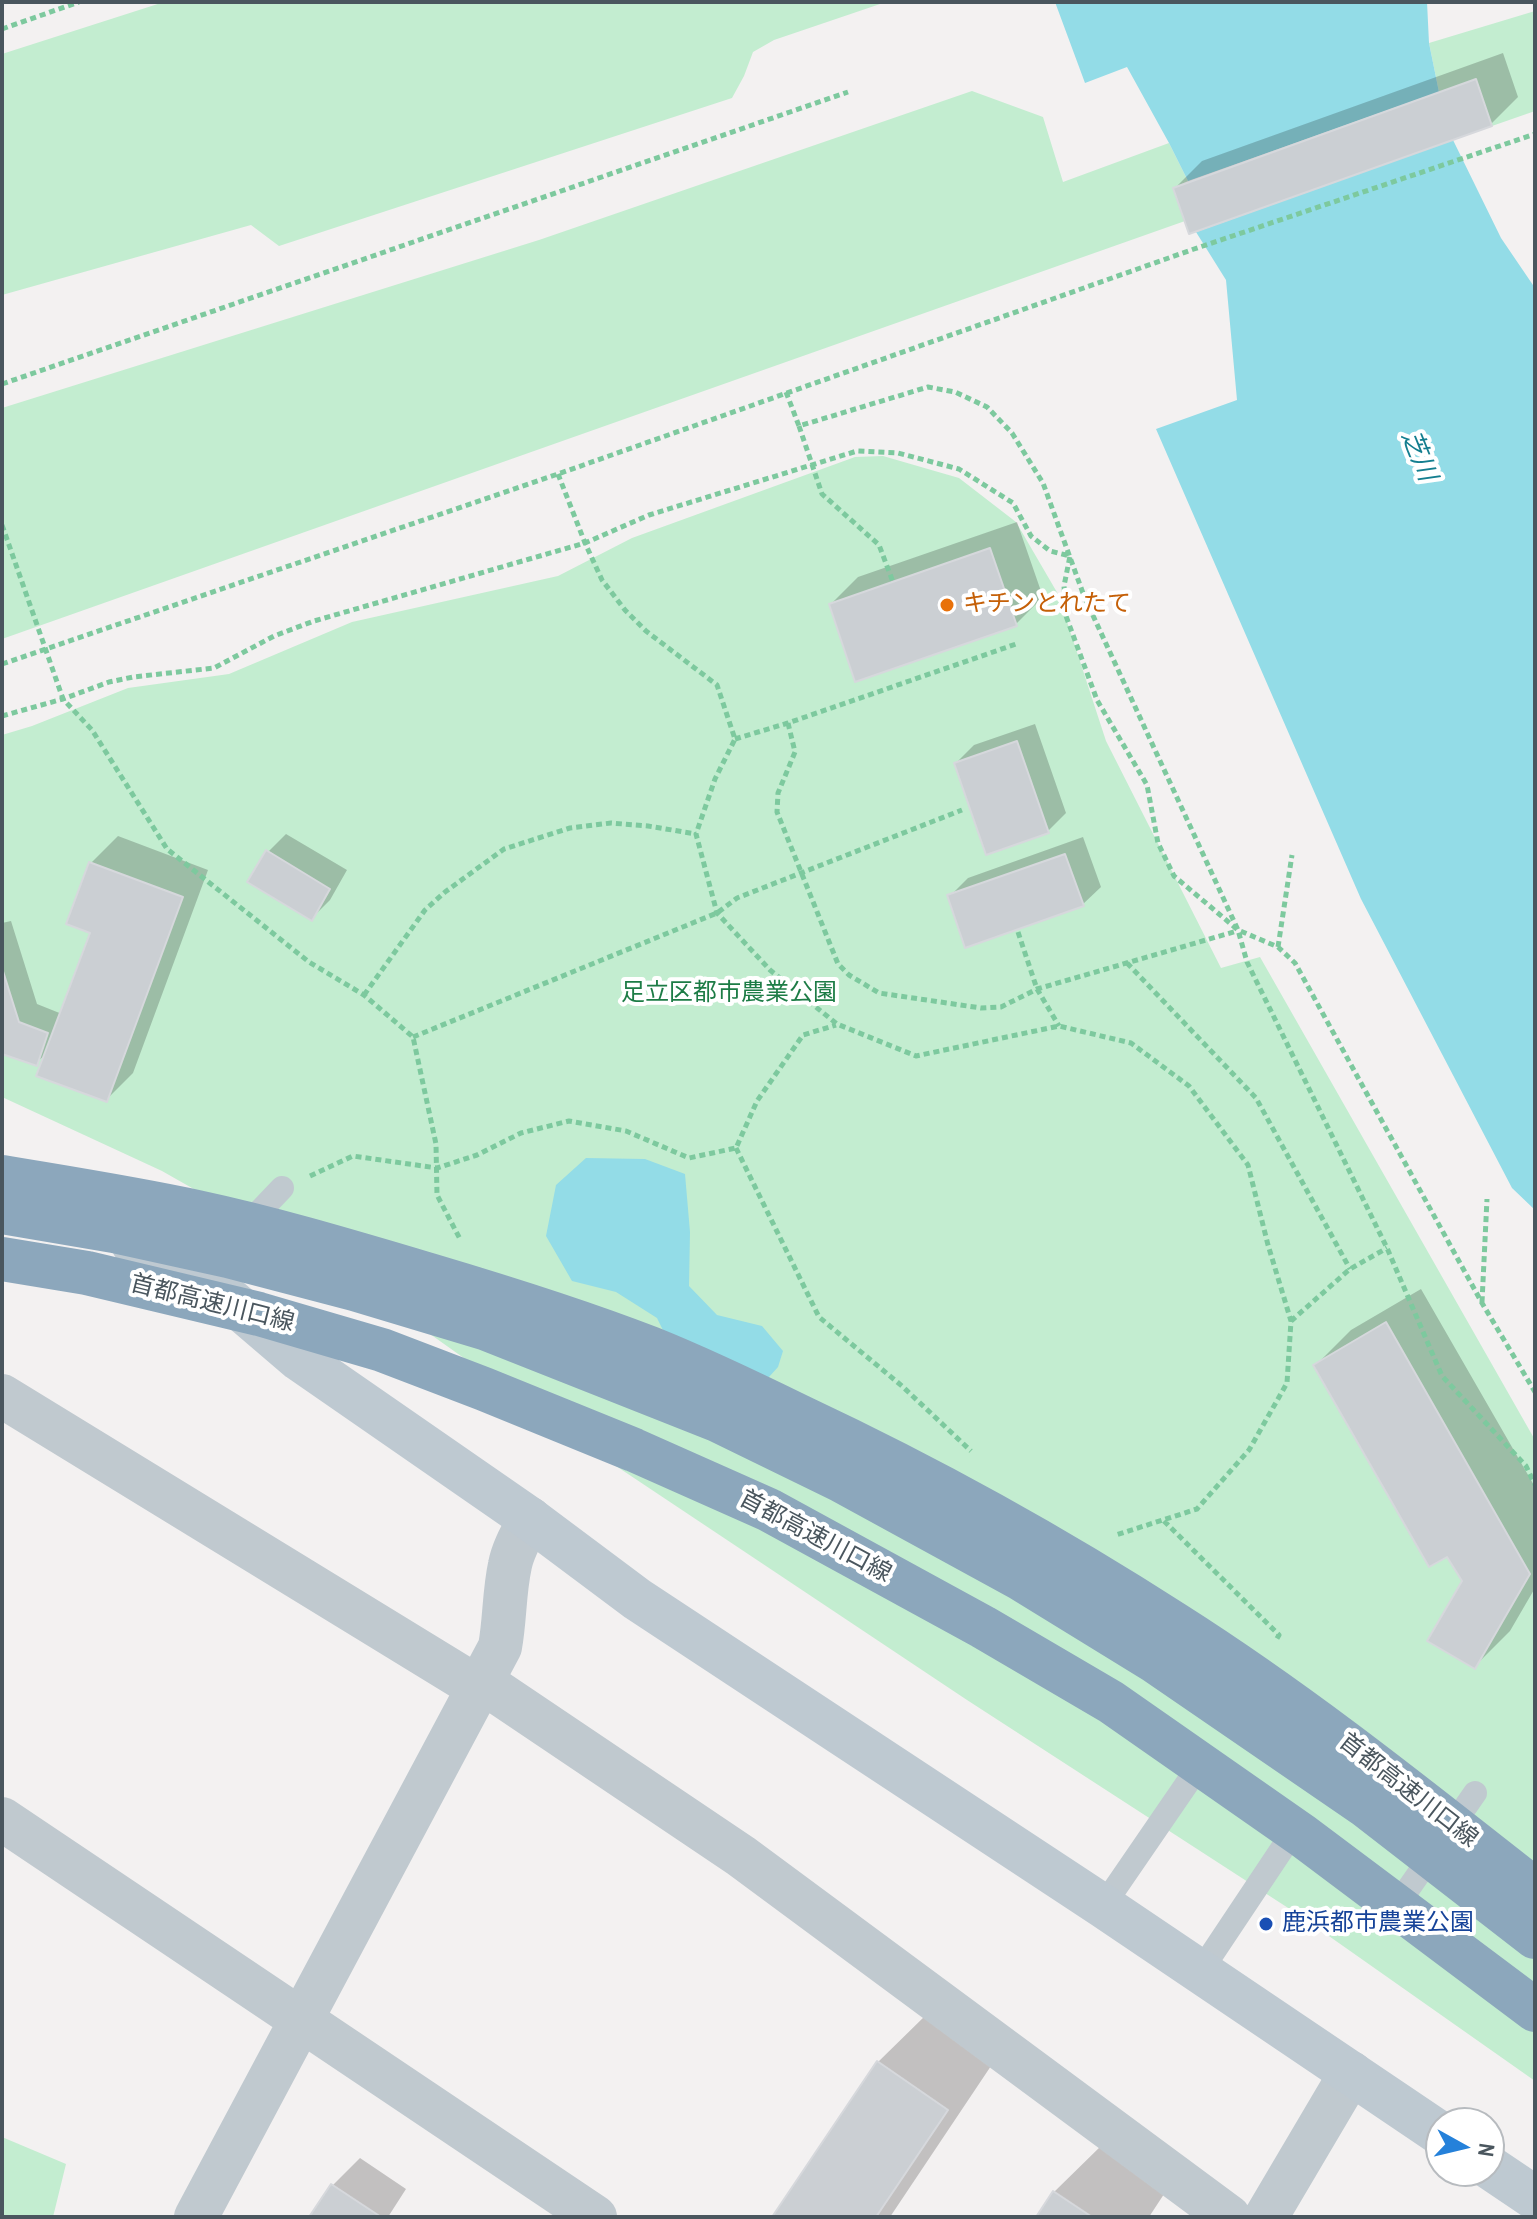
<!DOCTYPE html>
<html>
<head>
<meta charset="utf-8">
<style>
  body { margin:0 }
  #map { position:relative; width:1537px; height:2219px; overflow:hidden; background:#f3f1f1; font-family:"Archivo Narrow",sans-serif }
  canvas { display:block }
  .frame { position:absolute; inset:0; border:4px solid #4a565e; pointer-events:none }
  .north { position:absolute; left:1425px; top:2107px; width:80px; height:80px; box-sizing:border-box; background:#fff; border:2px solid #b7bbbf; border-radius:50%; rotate:98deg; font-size:22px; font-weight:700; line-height:32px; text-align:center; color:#4a565e }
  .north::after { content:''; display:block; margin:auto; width:28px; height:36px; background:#2581da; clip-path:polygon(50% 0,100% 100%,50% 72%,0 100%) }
</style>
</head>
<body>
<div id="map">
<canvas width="1537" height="2219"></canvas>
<div class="frame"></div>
<div class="north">N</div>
</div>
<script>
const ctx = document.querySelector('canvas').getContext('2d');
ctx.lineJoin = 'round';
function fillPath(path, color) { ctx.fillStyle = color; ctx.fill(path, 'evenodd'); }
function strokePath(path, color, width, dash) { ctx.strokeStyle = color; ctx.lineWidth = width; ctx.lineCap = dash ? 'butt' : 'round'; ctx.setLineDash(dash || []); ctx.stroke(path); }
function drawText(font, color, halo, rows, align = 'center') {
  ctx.font = font + ' "Archivo Narrow","Noto Sans JP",sans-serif'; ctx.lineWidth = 8; ctx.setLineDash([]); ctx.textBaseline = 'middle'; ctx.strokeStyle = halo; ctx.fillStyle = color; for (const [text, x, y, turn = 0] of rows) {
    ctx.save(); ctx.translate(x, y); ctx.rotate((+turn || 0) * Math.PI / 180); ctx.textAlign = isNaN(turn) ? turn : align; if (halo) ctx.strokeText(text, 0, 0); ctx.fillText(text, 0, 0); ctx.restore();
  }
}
fillPath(new Path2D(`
  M164,2H886L774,40L753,52L744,76L732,98L279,246L251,225L2,295V54Z
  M1535,11V111L1492,126L1476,79L1439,92L1429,43Z
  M972,91L1043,117L1063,182L1169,143L1188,181L1173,188L1185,221L2,639V408L539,240Z
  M883,456L959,478L1016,522L1058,594L1106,741L1221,968L1260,957L1535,1440V2081L1299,1915L967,1700L613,1464L354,1280L162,1171L2,1097V735L32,726L128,688L229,674L352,622L558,576L632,538L855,457Z
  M2,2137L66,2164L53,2217H2Z`), '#c3edd0');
fillPath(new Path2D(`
  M1055,2H1427L1429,43L1439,92L1188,181L1169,143L1127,67L1085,83Z
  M1453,140L1501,238L1535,288V1210L1512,1188L1361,899L1156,429L1237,400L1226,280L1196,232Z
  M586,1158L645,1159L685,1174L690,1232L689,1286L717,1315L762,1326L783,1351L778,1367L759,1388L688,1381L657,1318L616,1292L572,1281L546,1236L556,1185Z`), '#93dce7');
fillPath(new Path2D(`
  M1503,53L1518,97L1491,124L1175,188L1202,161Z
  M1017,522L1043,597L1016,624L831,604L858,577Z
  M1035,724L1066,813L1048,831L956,763L974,745Z
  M286,834L347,870L330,900L312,918L268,852Z
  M118,836L208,870L133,1073L106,1100L47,1053L36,1063L2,1052V923L11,921L37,1004L62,1014L92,932L91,863Z
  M1083,837L1101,887L1082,905L950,896L968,878Z
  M1421,1289L1535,1487V1588L1510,1631L1475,1666L1464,1581L1316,1365L1351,1330Z
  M927,2014L995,2060L890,2217H774L878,2062Z
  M1103,2144L1168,2188L1149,2217H1038L1054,2192Z
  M360,2158L406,2189L388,2217H312L333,2185Z`), '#0003');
const building = new Path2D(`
  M1476,79L1492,126L1189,234L1173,188Z
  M990,548L1017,626L855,682L829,604Z
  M1017,741L1049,833L986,855L954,763Z
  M266,850L330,889L312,921L247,882Z
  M1065,854L1084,906L965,948L947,895Z
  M89,862L183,897L107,1102L36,1076L90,933L66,924Z
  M2,968L19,1022L48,1033L37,1066L2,1054Z
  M1386,1322L1530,1574L1475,1669L1427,1641L1462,1581L1447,1557L1429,1567L1313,1365Z
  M877,2061L948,2110L876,2217H772Z
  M331,2184L381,2217H309Z
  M1053,2191L1092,2217H1036Z`);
fillPath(building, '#cbcfd3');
strokePath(building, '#d6d8dc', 2);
strokePath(new Path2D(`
  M2,29L79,2
  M2,384L848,92
  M786,392L799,426L928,387L955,392L987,407L1012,433L1043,483L1084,596L1238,930L1278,947L1295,963L1482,1303L1535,1392
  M799,426L822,494L879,545L893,582
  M558,474L585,543L602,580L625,610L646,631L717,685L735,739L715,779L696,834L717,913L770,970L837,1024L916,1056L1059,1026L1131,1043L1189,1086L1248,1165L1268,1245L1291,1321L1287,1383L1249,1450L1197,1509L1116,1535
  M2,525L63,699L92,730L167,849L309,962L364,995L413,1037L436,1144L437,1195L460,1239
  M2,664L558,474L1194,249L1535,134
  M2,716L63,699L109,682L133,677L214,668L274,636L314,621L585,543L649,515L857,451L898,453L959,469L1013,503L1031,536L1050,551L1070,556L1064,586L1066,616L1097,700L1147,785L1158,843L1174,876L1238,930L1247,962L1387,1248L1442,1376L1526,1466L1535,1485
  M788,723L795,752L778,793L777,812L838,964L849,975L879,993L981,1008L1001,1007L1037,989L1237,931
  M735,739L788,723L1019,643
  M1018,932L1037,989L1059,1026
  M1278,947L1292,855
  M1127,963L1256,1098L1350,1269
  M364,995L425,910L445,892L504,849L570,828L611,823L648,826L696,834
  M413,1037L717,913L737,898L962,810
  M736,1148L819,1317L902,1386L971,1451
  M310,1176L353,1156L437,1168L477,1155L521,1133L569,1121L626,1131L689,1158L736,1148L757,1101L803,1035L836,1025
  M1482,1302L1487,1199
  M1291,1321L1350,1269L1387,1248
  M1164,1521L1279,1635L1275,1642`), '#7dc99e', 5, [6, 4]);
strokePath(new Path2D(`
  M242,1230L282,1188
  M1383,1899H1394L1404,1895L1475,1793
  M1103,1906L1197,1769L1209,1778
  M1200,1972L1292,1834L1279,1826`), '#c0c9cf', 24);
strokePath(new Path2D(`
  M2,1396L461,1677L481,1681L741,1856L1229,2217
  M2,1819L595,2217
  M196,2217L500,1647C505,1620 504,1592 510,1565C513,1549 522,1534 530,1519
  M1266,2217L1351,2073`), '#c0c9cf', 44);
strokePath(new Path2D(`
  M133,1244L202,1276L299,1359L530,1519L637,1599L1103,1906L1441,2134
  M1489,2167L1535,2198`), '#bec9d1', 44);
strokePath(new Path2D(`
  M2,1177C67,1188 132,1198 197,1212C276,1229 352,1252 430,1275C504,1297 578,1320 650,1348C700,1368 750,1392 799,1416C929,1477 1054,1546 1175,1624C1301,1704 1418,1798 1535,1890
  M2,1212L114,1231L228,1256L354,1289L487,1329L717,1420L840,1480L1021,1579L1156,1662L1366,1806L1535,1937
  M2,1259L87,1273L259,1314L382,1350L484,1389L634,1450L769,1510L983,1627L1111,1702L1303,1836L1535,2010`), '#8ca7bc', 44);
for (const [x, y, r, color] of [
  [947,605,8,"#e8710a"],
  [1266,1924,8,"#1a4fb4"]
]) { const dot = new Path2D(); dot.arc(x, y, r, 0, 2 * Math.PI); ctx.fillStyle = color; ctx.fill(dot); strokePath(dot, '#fff', 3); }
drawText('24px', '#c56008', '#fff', [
  ["キチンとれたて",963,605]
], 'left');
drawText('24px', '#1d7c46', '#fff', [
  ["足立区都市農業公園",729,994]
]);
drawText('24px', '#4a565e', '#fff', [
  ["首都高速川口線",212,1304,14],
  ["首都高速川口線",815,1537,28],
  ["首都高速川口線",1408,1791,38]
]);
drawText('24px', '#164399', '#fff', [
  ["鹿浜都市農業公園",1282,1924]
], 'left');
drawText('italic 26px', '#147e8f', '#fff', [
  ["芝川",1418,456,68]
]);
</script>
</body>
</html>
